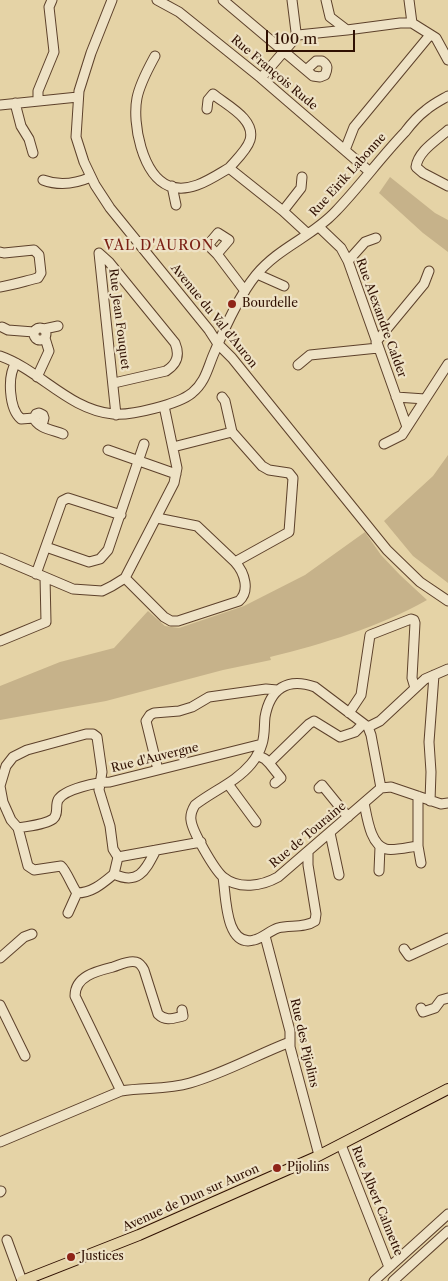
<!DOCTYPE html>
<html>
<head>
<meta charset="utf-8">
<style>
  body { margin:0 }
  #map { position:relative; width:448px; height:1281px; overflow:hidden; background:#e5d3a6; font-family:"Libre Caslon Text",serif }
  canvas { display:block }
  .scale { position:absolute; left:266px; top:30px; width:89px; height:22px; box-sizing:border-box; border:2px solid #301002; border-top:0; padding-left:6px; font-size:15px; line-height:18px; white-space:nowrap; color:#301002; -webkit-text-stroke:4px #eee2c5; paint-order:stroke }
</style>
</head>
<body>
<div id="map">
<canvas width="448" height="1281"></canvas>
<div class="scale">100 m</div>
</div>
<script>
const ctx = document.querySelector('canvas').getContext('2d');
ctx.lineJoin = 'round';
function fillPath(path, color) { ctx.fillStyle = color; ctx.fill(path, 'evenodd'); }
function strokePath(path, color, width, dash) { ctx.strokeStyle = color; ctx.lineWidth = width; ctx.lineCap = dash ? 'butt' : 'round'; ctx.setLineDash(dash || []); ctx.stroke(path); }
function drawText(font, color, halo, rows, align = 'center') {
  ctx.font = font + ' "Libre Caslon Text",serif'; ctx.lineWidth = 4.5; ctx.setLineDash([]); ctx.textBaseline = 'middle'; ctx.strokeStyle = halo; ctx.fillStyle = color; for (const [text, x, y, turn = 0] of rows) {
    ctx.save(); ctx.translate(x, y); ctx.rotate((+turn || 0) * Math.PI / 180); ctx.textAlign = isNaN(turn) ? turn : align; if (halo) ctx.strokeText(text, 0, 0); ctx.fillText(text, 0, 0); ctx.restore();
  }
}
fillPath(new Path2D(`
  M390,177L435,213L448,220V252L423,233L379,193Z
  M448,455V583L413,556L384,521L433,476Z
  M365,532L381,555L400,575L427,600C379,627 323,644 270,657L271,660L223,670L106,701L0,720V686L60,662L114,648L148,611L165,626L179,628L244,606L305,575Z`), '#c6b28a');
const minor = new Path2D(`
  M112,0L91,53L79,91L76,137L84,162L95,185L110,208L209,330L218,344L232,358L387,550L420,582L448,601
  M157,0L179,12L261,78L370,172
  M223,0L313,76L320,77L325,75C328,68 328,65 322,61H316L306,70
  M292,0L296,32L298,35
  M412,23L436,38L448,60
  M347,30L400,23H412L409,0
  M155,56C148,69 140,83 137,98C132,123 142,175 169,186C190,194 212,178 229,168L283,211L308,234
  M261,78L298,35L347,30L330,17L326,0
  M38,100V91L54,52L49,7L52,0
  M15,103L21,126L29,139L33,153
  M0,105L78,97
  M207,109L208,100L213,94C226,105 256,119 250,140C247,150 236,160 229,168
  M448,130C437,140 418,151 416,167L423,173L448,186
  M345,150L354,127L430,35
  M43,180C59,186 75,184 91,177
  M172,186L176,205
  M283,211L301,188L302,177
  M319,227L341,248L348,261L407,427
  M0,252L4,253L34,250L39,255L41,273L38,278C25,281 14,285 0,287
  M217,254L208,245L218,233L229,240L217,254L245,291
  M348,261L365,242L376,238
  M257,274L284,286
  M2,327L8,330L34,332
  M34 334a6 6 0 1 1 12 0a6 6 0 1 1-12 0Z
  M44,329L58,326
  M376,342L424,284L429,271
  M0,356C40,370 69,410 113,414C131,416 179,404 192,393C206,382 208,366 215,351C226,325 239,296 256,275C279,247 312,237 336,211C360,186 381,157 405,132C411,124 418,116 426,110C433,104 441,100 448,96
  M16,363C7,376 9,409 21,419L34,418
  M298,365L310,355L378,348
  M37,377L49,351L45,338
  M114,383L166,371C177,364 180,355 175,343L109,262L99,253L116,415
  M222,397L225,401L232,432
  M396,397L425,399
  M40,423L43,422L44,418L43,415L39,413L36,414L34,418C37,428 53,430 63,434
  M384,444L402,435L448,364
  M108,450L176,474
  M157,518L197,526L235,562
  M46,547L89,562L100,559L108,550L144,444
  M0,558L73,589L102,591L112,586L125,578L174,483L177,468L164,406
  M36,574L62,501L68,498L121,515
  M125,578L164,617L171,621H178L239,601C250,591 245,573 235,562L289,532L293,478L289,473L269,470L262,466L232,432L173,447
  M0,641L46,622L45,577
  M448,669L425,679L380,721L368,727L315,687C287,677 270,689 265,717C264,726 265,735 262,744C260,751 256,758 251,764C236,782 213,791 195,805C192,810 190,814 191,820C192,831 214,869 223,877C239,890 262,886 278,877L381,788L391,787L441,804L448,803
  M349,713L361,695L370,635L411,619L414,620L415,623L412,678L415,688
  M368,727L371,735L381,788
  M257,755L265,759L269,763L309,724L314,721L340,737L355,732L363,724
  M269,763L281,778L275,783
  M158,770L146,721L150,715L154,713L179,711L192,707L209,697L266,689L277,690
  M228,784L256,822
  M319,788L322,785L348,817
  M430,801L431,772L429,742L434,675
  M364,803C367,816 370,845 386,849C394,851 409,847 418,846V796
  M18,828C28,826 45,825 53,819C59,814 55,806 58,800C64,789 98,782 110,782L262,744
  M330,833L339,875
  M418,846L421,863
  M118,857L201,842
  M379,871L380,847
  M114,874L118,857L113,849L110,826L99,790L102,772L97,737L93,734H86L27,750L13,757L6,766L0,786L3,802L11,820L18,828L28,866L34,870L61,866C66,870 72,886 77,893C92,893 103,883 114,874C139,886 146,869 156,850
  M223,877C226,895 225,948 254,940C263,938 269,931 278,928C290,925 305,928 315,921L316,914L308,865V852
  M68,913L77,893
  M265,936L290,1031V1047L319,1155
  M404,949L409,956L448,938
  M0,958L24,937L32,934
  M0,1005L25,1056
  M421,1008L423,1012L435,1008L441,1000L448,998
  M121,1091L75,996C75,976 97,971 113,967C120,965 128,960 136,962C140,963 142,966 144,970L158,1014C166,1022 174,1018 183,1016L182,1010
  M0,1142L121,1091C144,1087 167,1090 190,1083C225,1073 256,1055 290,1042
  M341,1145L389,1267
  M0,1192L1,1191
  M7,1240L22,1281
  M374,1281L448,1214
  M393,1281L448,1231`);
const major = new Path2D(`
  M22,1281L139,1235L316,1157L448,1089`);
strokePath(minor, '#5d412b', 11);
strokePath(major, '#301002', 12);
strokePath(minor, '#eee2c5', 9);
strokePath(major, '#e5d3a6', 10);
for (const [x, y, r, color] of [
  [232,304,5,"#8f2418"],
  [277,1168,5,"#8f2418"],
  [71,1257,5,"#8f2418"]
]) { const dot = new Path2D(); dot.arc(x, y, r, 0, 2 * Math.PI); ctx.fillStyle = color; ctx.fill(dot); strokePath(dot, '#eee2c5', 2); }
drawText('12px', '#301002', '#eee2c5', [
  ["Rue François Rude",274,73,40],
  ["Rue Eirik Labonne",348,175,-48],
  ["Avenue du Val d'Auron",214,316,51],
  ["Rue Alexandre Calder",381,318,70],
  ["Rue Jean Fouquet",119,319,83],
  ["Rue d'Auvergne",155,758,-14],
  ["Rue de Touraine",308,835,-40],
  ["Rue des Pijolins",304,1043,77],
  ["Avenue de Dun sur Auron",191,1198,-24],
  ["Rue Albert Calmette",377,1201,68]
]);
drawText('12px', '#301002', '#eee2c5', [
  ["Bourdelle",242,304],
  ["Pijolins",287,1168],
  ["Justices",81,1257]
], 'left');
ctx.letterSpacing = '1px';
drawText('14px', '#7a1f14', '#eee2c5', [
  ["VAL D'AURON",159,246]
]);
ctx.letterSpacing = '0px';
</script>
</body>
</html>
